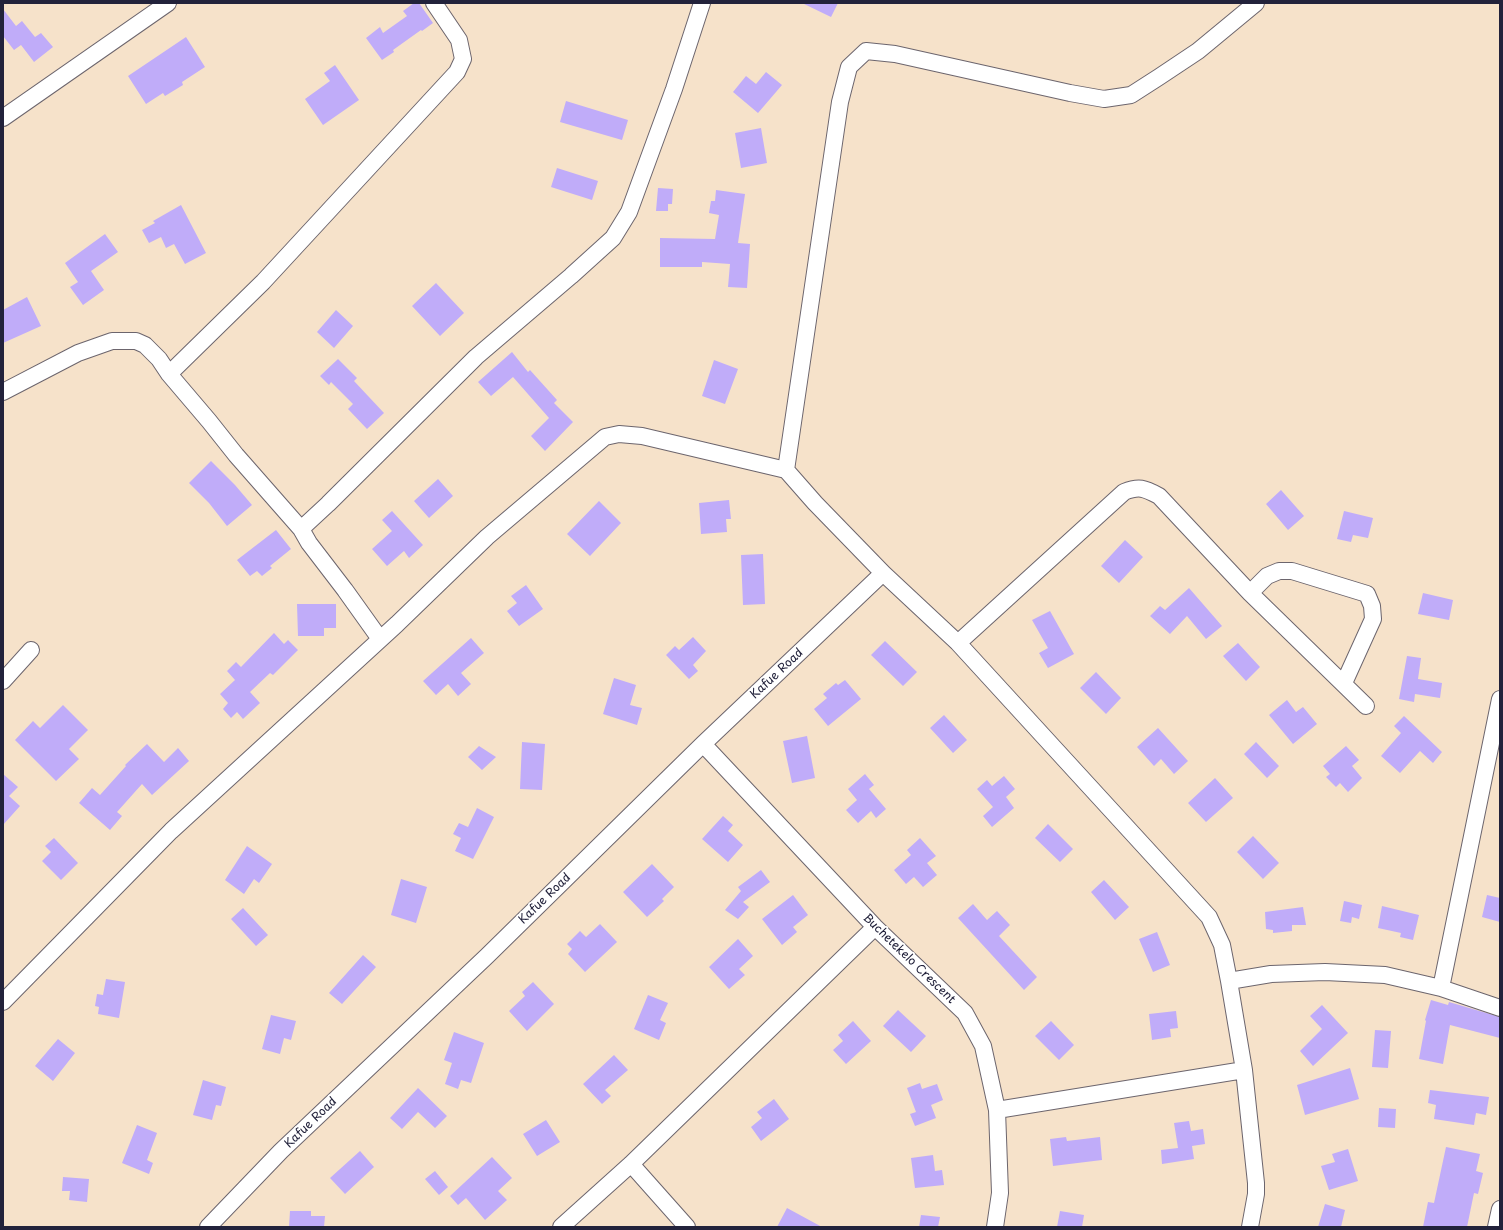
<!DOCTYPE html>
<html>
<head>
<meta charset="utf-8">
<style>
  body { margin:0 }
  #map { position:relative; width:1503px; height:1230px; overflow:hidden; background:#f6e2ca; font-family:"Playpen Sans",sans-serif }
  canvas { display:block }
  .frame { position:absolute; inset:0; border:4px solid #22223b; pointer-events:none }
</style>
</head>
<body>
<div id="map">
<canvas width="1503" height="1230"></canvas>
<div class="frame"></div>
</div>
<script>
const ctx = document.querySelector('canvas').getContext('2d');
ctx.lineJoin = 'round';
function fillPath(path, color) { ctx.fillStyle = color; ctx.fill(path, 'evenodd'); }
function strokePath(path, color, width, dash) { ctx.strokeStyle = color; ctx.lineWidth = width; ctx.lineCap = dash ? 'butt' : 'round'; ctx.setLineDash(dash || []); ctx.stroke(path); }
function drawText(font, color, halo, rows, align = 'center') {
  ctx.font = font + ' "Playpen Sans",sans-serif'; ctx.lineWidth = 3.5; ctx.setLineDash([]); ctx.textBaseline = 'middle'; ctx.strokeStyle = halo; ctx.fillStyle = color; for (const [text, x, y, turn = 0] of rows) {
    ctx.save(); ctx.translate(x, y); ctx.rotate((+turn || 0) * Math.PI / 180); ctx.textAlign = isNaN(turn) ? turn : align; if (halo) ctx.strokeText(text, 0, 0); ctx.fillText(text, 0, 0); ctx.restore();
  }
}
fillPath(new Path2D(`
  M414,3H419L433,23L422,31L421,30L393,50L394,52L382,60L366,38L380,27L383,33L407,16L403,11Z
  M802,3H838L831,17Z
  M3,9L16,26L22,21L35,37L41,33L53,47L34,62L21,45L14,50L3,36Z
  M186,37L205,67L182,82L183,85L165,96L163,93L146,104L128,76Z
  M335,65L359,100L323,125L305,99L330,81L324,73Z
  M766,72L782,85L758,113L733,92L746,76L756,84Z
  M566,101L628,120L622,140L560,122Z
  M761,128L767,163L741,168L735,133Z
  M557,168L598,181L592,200L551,187Z
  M658,188L673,189L672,204H668V211H656Z
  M716,190L745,194L738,243L750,244L747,288L728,287L730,264L702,262V267H660V238L715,239L719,215L709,213L711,201H715Z
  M181,205L206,253L185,264L174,244L166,248L161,237L149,243L142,230L155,223L153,221Z
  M105,234L118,252L91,271L104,290L83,305L70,287L78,282L65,263Z
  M436,283L464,313L440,336L412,306Z
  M27,297L41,326L3,343V310Z
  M336,310L353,326L334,348L317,332Z
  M512,352L528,372L530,370L557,400L554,403L573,422L545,451L531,436L549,418L513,377L491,396L478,382Z
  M338,359L357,378L354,381L384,413L367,429L348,409L353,404L331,382L329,385L320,376Z
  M714,360L738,369L725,404L702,396Z
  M211,461L235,485L252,505L227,526L209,503L189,483Z
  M438,479L453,496L429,518L414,501Z
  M1281,490L1304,516L1288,530L1266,504Z
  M729,500L731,519H726L727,532L701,534L699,503Z
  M599,501L621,523L590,556L567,534Z
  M392,511L423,545L409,558L404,551L387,566L372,549L392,531L382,520Z
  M1344,511L1373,518L1368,538L1353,535L1351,542L1337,539Z
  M276,530L291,549L270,566L272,568L262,576L257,571L250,576L237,560Z
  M1125,540L1143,557L1119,583L1101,566Z
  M763,554L765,604L743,605L741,555Z
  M526,585L543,609L519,626L507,611L517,603L511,596Z
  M1189,588L1222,626L1206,639L1187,616L1170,634L1150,616L1160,606L1165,610Z
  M1423,593L1453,600L1449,620L1418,614Z
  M297,604H336V628H324V636H298Z
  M1050,611L1074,654L1048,668L1039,653L1048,648L1032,620Z
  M274,633L284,644L288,640L298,650L273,675L270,673L250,692L260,703L243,719L237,712L231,718L223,709L228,703L220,694L235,680L227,671L236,662L241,667Z
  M693,637L706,651L693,665L698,671L689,679L666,655L675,646L679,650Z
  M471,638L484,653L461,673L471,684L458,696L448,684L436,695L423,681Z
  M885,641L917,672L903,686L871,655Z
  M1238,643L1260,667L1246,681L1223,656Z
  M1407,656L1421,658L1418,679L1442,683L1440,698L1415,694L1414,702L1399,699Z
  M1096,672L1121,698L1106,714L1080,688Z
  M614,678L636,685L630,705L642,708L637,725L603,714Z
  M845,680L861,699L828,726L814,709L827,698L823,694L836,683L838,685Z
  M1287,700L1296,712L1303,707L1317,724L1293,744L1269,715Z
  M63,705L88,730L69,749L79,759L56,781L15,740L33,721L40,728Z
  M944,715L967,740L953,753L930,728Z
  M1404,716L1442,752L1433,763L1420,751L1400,773L1381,756L1401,733L1394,726Z
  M1158,728L1188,761L1174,774L1161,759L1154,766L1137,747Z
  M807,736L815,778L792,783L783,741Z
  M522,742L545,744L542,790L520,789Z
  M1256,742L1279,766L1267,778L1244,754Z
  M147,744L164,762L178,748L189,761L152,795L142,784L117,812L122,816L110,830L79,803L92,788L100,795L126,766L125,765Z
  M479,746L496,757L482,770L468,757Z
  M1346,746L1359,760L1352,766L1362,778L1348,792L1340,783L1336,787L1326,777L1330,774L1323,766Z
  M3,774L18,787L9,796L20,806L3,825Z
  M865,774L874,785L869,789L886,809L876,818L871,811L858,823L846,810L857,800L848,789Z
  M1004,776L1015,789L1006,797L1014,808L992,827L983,816L993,807L977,789L987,780L992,786Z
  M1215,778L1233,798L1206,822L1188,803Z
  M477,808L494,817L473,859L455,851L461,838L453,834L459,823L468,827Z
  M723,816L733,825L728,831L743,845L728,862L702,839Z
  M1048,824L1073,849L1060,862L1035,838Z
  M1253,836L1279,863L1263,879L1237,852Z
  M54,838L78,863L61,880L42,861L51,852L45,846Z
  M920,838L936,856L927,863L937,875L923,887L914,877L906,884L894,870L911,855L907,850Z
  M247,846L272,864L259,883L254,879L244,894L225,880Z
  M652,864L674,887L662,899L664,901L647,917L623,892Z
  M761,870L770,882L743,902L749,907L738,919L725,910L741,891L738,887Z
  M401,879L427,887L416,923L391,915Z
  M1104,880L1129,907L1115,920L1091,892Z
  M793,895L808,915L793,927L797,932L782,945L762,919Z
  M1487,895L1500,898V922L1482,917Z
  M1344,901L1362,905L1359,919L1352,917L1351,923L1340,921Z
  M973,904L987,920L997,911L1010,925L999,936L1037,977L1024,990L958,918Z
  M1382,906L1419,915L1413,940L1400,937L1401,933L1378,928Z
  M1303,907L1306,925H1292V931L1273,933V930L1266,929L1265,912Z
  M243,908L268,935L256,946L231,919Z
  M600,924L617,942L585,972L568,954L572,949L567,944L580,931L586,937Z
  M1157,932L1170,965L1153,972L1139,939Z
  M738,939L753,956L739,969L745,975L729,989L709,967Z
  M363,955L376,967L342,1004L329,993Z
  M106,979L125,982L119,1018L98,1014L99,1007L95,1006L97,994L103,995Z
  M533,982L554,1004L527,1031L509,1011L525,996L522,992Z
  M648,995L668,1003L660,1020L666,1023L659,1040L634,1029Z
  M1431,1000L1448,1005L1449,1002L1500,1017V1038L1450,1025L1443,1064L1419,1059L1426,1021L1425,1020Z
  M1322,1005L1348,1033L1313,1066L1300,1051L1322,1029L1310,1016Z
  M898,1010L926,1036L911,1052L883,1026Z
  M1176,1011L1178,1028L1170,1029L1171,1037L1152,1040L1149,1014Z
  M271,1015L296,1021L291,1040L284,1038L280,1054L262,1049Z
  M853,1021L871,1041L846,1064L833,1050L843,1041L838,1035Z
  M1051,1021L1074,1045L1059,1060L1035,1036Z
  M1375,1030L1391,1031L1388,1068L1372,1067Z
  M454,1032L484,1043L471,1083L461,1080L458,1089L445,1084L452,1063L444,1060Z
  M58,1039L75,1053L53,1081L35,1066Z
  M614,1055L628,1070L605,1090L611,1096L602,1104L583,1084Z
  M1350,1068L1359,1099L1305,1115L1297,1085Z
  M203,1080L226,1087L221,1106L216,1105L212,1120L193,1115Z
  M920,1083L922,1089L937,1084L943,1100L931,1105L936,1118L915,1126L910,1114L916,1112L907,1088Z
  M418,1088L447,1116L435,1128L418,1112L402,1129L390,1118Z
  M1430,1090L1489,1097L1486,1115L1476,1113L1474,1125L1434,1119L1436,1105L1428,1103Z
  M774,1099L789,1119L761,1141L751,1127L762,1118L757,1112Z
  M1379,1108L1396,1109L1395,1128L1378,1127Z
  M546,1120L560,1142L537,1156L523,1134Z
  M1189,1121L1191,1131L1203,1129L1205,1144L1192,1146L1194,1159L1162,1164L1161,1150L1178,1148L1174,1123Z
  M137,1125L157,1133L147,1160L153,1163L149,1174L122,1163Z
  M1066,1137L1067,1141L1100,1137L1102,1160L1053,1166L1050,1139Z
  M1446,1147L1480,1154L1476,1171L1483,1173L1478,1194L1474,1193L1467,1227H1423L1428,1202L1434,1203Z
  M1348,1149L1358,1181L1329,1190L1321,1166L1335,1162L1332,1154Z
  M360,1151L374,1167L345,1194L330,1178Z
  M933,1155L935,1171L942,1170L944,1185L915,1188L911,1158Z
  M492,1157L512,1178L498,1191L507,1200L485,1220L466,1198L458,1205L450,1196Z
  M435,1171L448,1187L439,1195L425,1179Z
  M63,1177L89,1179L87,1202L69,1200L70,1191H62Z
  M1325,1204L1345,1210L1341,1227H1318Z
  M787,1208L822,1227H777Z
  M290,1211H311V1216H325L324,1227H289Z
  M1060,1211L1084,1215L1082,1227H1057Z
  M921,1215L940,1217L938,1227H919Z`), '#c0acf9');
const street = new Path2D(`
  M3,118L168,3
  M169,374L263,282L457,72L463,59L459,40L434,3
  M3,392L78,353L112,341H136L145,345L159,359L169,374L209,421L236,455L301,529
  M786,470L840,102L849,67L866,51L895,54L1070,93L1104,99L1131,95L1159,77L1198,51L1256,3
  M1250,593L1267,576L1279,571H1292L1367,594L1372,606L1373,619L1344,683
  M380,639L345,590L309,543L301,529L328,504L476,357L571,276L613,238L629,212L674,89L702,3
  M958,643L1124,492C1139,486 1144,488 1159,496L1250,593L1366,706
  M3,681L31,650
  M703,744L875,927L965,1013L983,1046L997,1110L1000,1193L995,1227
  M1229,981L1271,974L1325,972L1385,975L1441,988L1500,1008
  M1441,988L1500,699
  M3,1002L171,831L397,624L487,537L605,437L619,434L642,436L786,470L815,503L883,573L958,643L1209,917L1222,945L1229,981L1244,1070L1256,1183V1194L1250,1227
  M997,1110L1244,1070
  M631,1164L687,1227
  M208,1227L281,1151L487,956L703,744L883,573
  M561,1227L631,1164L875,927
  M1496,1227L1500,1209`);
strokePath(street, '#6c656d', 18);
strokePath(street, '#fff', 16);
drawText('12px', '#22223b', '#fff', [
  ["Kafue Road",777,674,-43],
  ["Kafue Road",545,899,-44],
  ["Buchetekelo Crescent",909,959,44],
  ["Kafue Road",311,1123,-44]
]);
</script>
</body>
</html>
